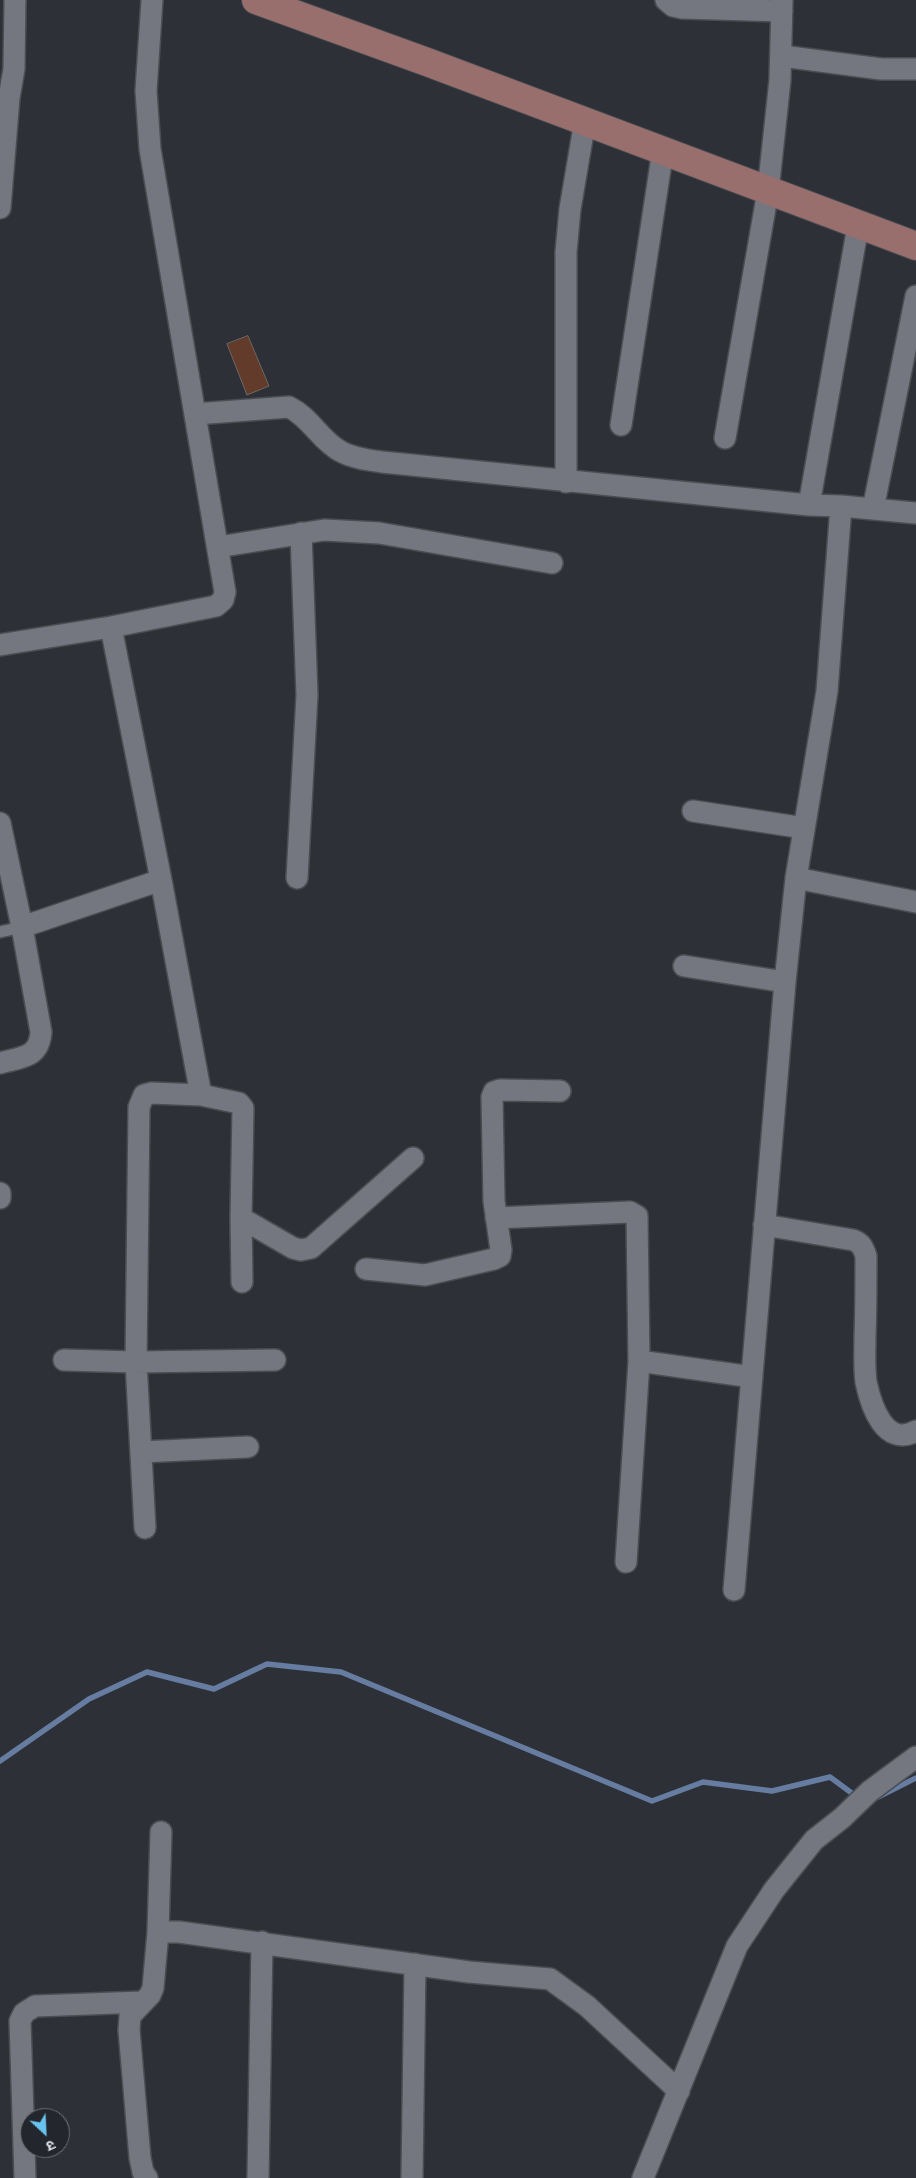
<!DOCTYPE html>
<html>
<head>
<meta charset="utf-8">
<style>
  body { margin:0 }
  #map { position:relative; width:916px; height:2178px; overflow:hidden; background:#2d3037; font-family:"Work Sans","Noto Sans Devanagari",sans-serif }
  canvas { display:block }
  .north { position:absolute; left:20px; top:2108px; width:50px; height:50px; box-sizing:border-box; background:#24262d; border:1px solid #707278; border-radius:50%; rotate:155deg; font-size:14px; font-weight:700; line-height:20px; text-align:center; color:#e1e3e8 }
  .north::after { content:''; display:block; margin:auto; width:18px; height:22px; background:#67c4ef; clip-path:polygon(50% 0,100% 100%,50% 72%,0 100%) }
</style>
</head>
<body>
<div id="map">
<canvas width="916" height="2178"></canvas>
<div class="north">उ</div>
</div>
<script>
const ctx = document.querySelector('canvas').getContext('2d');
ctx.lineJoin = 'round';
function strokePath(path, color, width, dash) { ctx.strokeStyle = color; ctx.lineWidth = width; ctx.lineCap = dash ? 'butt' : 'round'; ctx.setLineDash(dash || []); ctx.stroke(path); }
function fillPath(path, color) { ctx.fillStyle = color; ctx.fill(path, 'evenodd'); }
strokePath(new Path2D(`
  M0,1761L89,1699L147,1672L214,1689L267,1664L341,1672L652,1801L703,1782L772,1791L830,1777L857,1797
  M878,1797L916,1778`), '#667da1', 5.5);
const building = new Path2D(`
  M248,336L269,386L247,395L227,344Z`);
fillPath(building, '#623b2a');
strokePath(building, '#706763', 1);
const lane = new Path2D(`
  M0,932L22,927`);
const street = new Path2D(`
  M666,0L673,6L682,8L782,11
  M782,56L881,69H916
  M0,208L9,98L14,69L15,0
  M195,414L289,407C310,417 320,440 340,451C352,458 368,460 382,462L809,505L841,506
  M621,425L663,150
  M725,438L768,191L780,80L782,0
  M566,482V252L570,209L585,121
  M809,505L858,226
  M873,509L916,513
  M218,547L324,530L379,533L552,563
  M111,627L216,606L223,600L225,592L150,149L146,91L152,0
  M0,645L111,627L161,880
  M693,811L804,828
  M0,823L22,927L161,880L201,1095L151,1093L144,1095L139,1107L136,1362L145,1528
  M297,878L307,695L301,533
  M796,878L916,902
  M684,966L785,982
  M0,1063C22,1057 39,1058 41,1032L22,927
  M201,1095L239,1103L243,1108L241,1218L242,1282
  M0,1193V1198
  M241,1218L293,1248L301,1250L311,1248L413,1158
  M496,1218L630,1212L637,1216L639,1361L626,1562
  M764,1225L853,1240C861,1243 863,1247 866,1256C866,1282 866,1309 865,1336C865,1351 864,1367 866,1382C871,1406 885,1448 916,1431
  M366,1269L425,1275L494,1259L500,1256L501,1250L494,1201L492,1097L494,1092L500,1090L560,1091
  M64,1360L136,1362L275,1360
  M639,1361L752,1377
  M141,1452L248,1447
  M734,1590L785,982L796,878L827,691L841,506L873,509L916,296
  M158,1932H179L469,1972L550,1979L587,2006L679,2091
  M25,2178L20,2021L24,2013L35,2006L142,2002
  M147,2178L143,2172L140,2158L129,2030L130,2016L150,1995L153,1988L158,1932L161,1832
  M258,2178L262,1942
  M412,2178L415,1964
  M643,2178L737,1946L774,1890L814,1840L842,1818L870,1791L916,1757`);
const primary = new Path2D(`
  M256,0L427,62L916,246`);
strokePath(lane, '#4b4d53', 14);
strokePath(street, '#4b4d53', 24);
strokePath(primary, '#4b4d53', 30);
strokePath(lane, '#747780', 11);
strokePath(street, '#747780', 21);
strokePath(primary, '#996f6d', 28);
</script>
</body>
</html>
